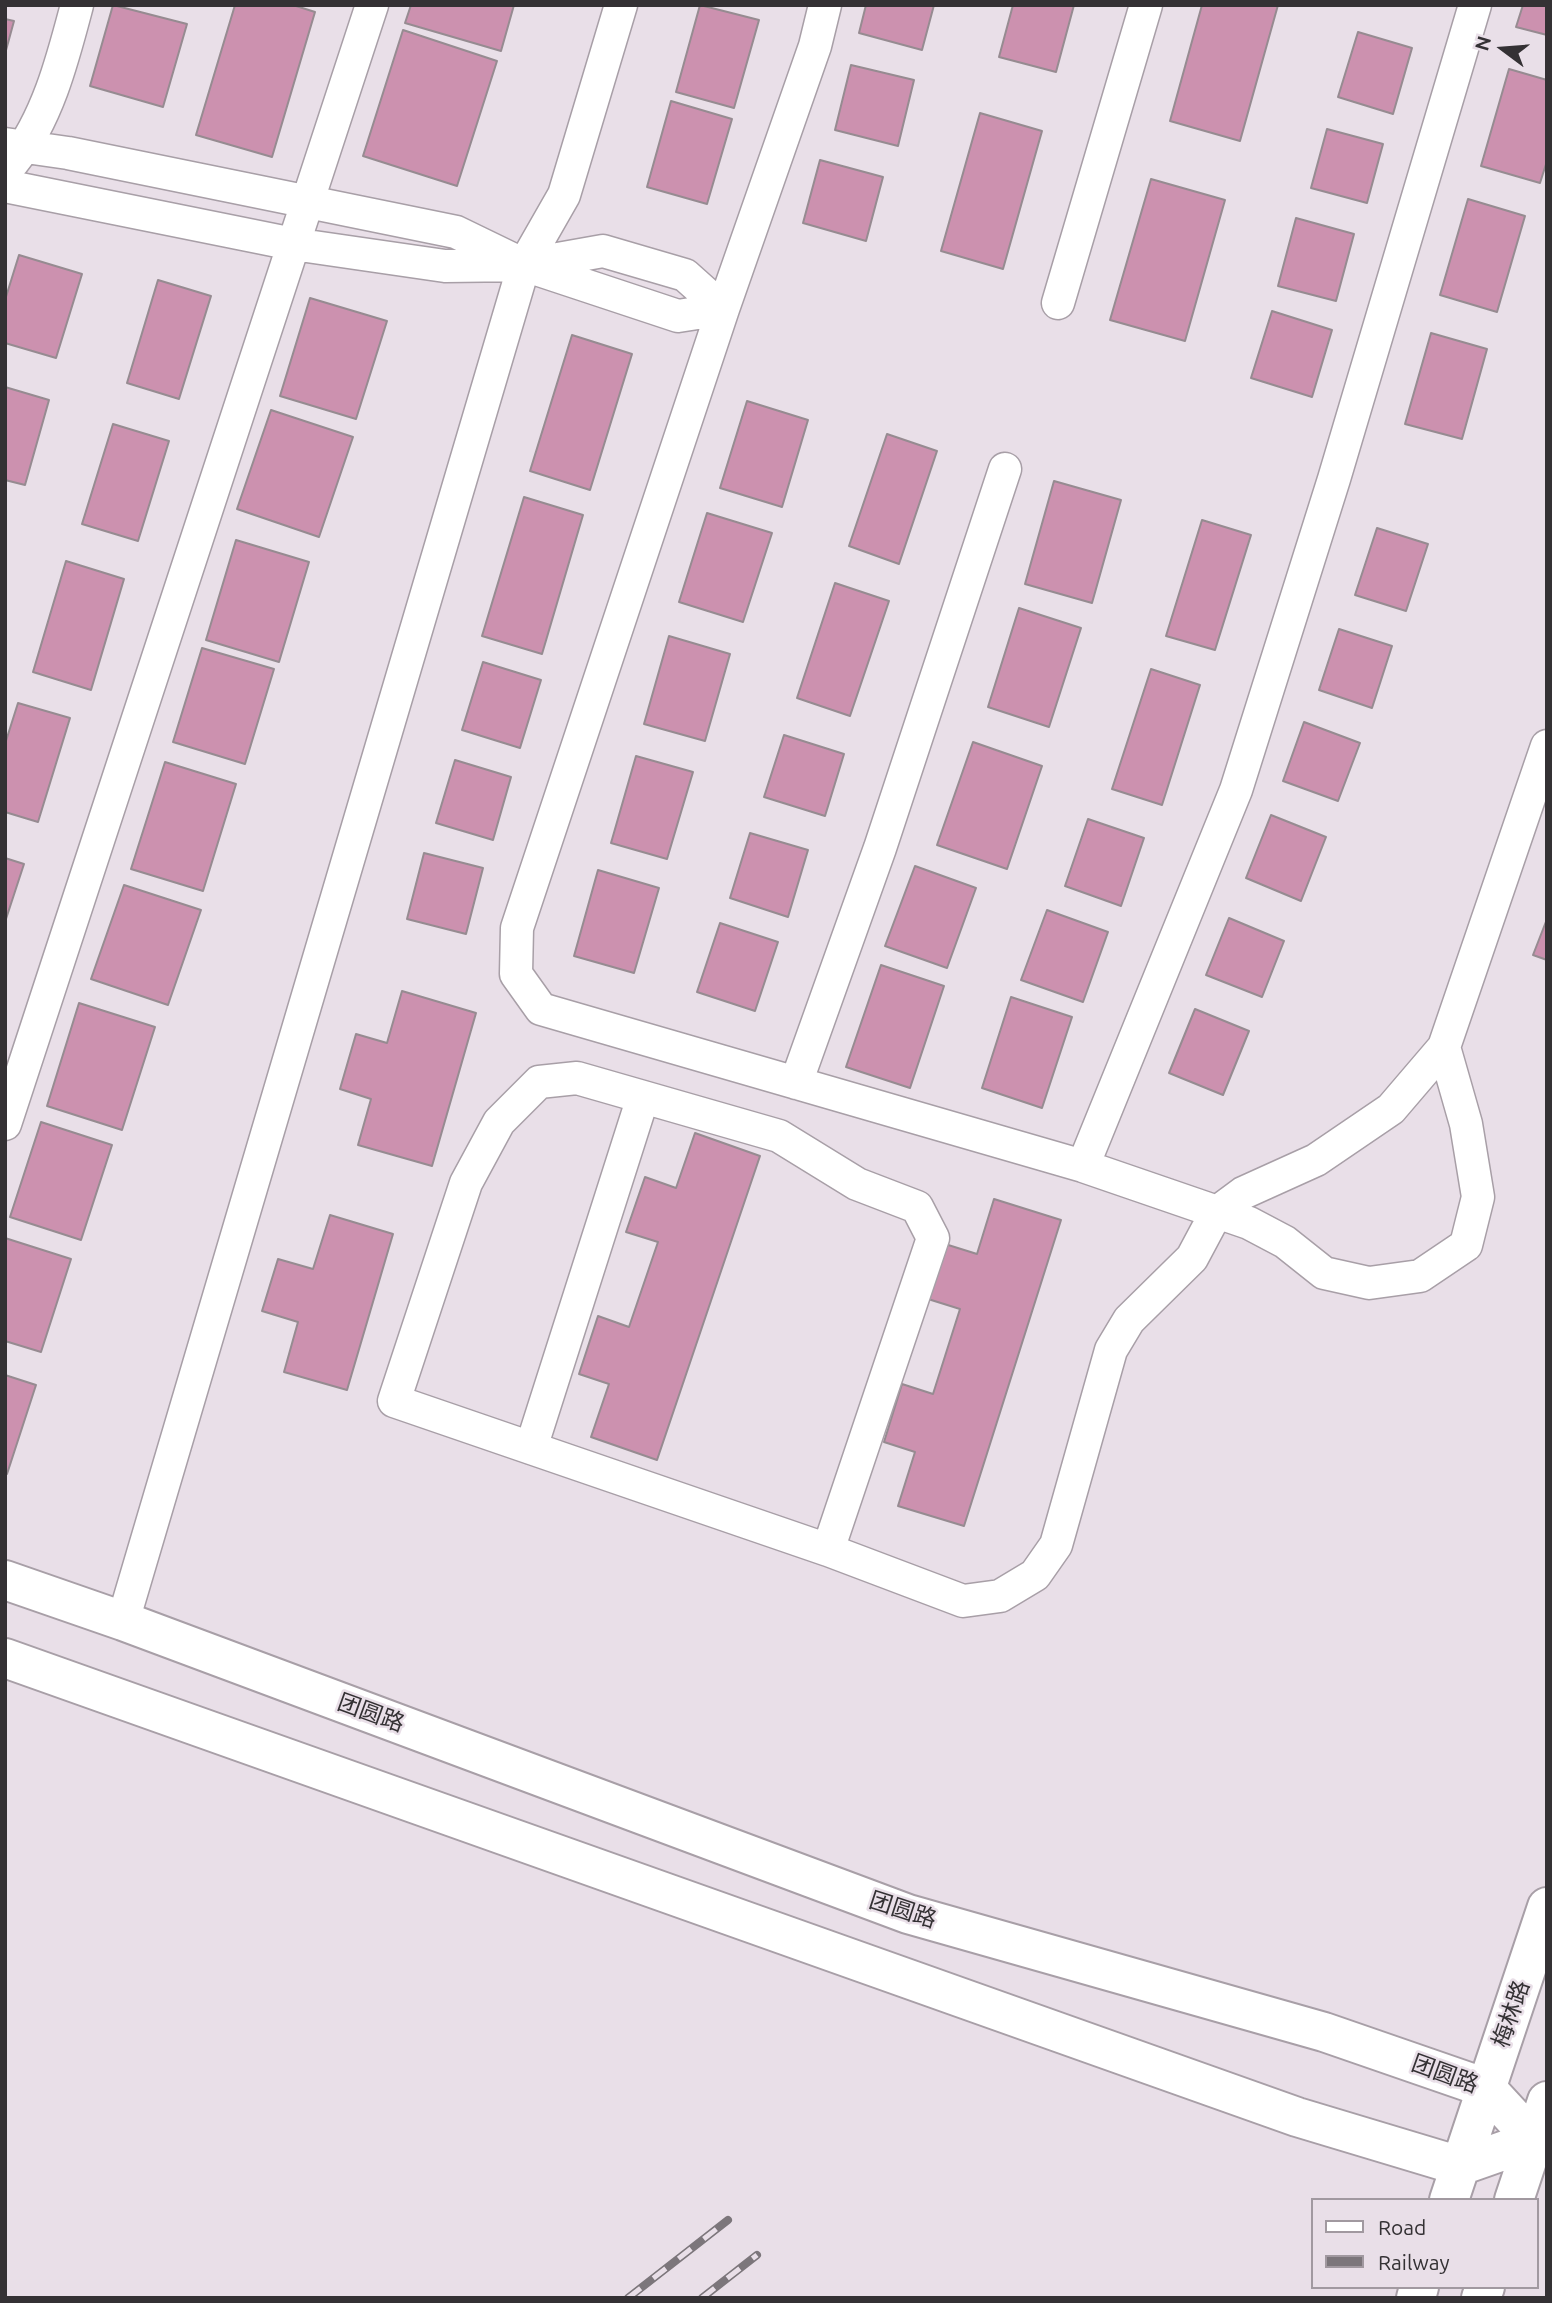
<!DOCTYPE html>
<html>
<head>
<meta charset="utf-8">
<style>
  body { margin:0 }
  #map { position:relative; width:1552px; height:2303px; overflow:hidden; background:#e9dfe8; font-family:Ubuntu,sans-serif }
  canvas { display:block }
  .frame { position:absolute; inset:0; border:7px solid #343134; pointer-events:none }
  .legend { position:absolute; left:1311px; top:2198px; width:228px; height:91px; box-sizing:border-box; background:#e9dfe8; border:2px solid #a199a0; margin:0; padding:9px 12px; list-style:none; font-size:21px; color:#343134 }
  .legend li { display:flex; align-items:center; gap:14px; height:35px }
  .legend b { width:35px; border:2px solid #a199a0 }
  .north { position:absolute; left:1468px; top:14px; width:70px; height:70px; -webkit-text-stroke:5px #e9dfe8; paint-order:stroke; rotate:286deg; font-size:19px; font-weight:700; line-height:28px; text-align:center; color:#343134 }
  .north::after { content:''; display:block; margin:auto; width:24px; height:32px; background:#343134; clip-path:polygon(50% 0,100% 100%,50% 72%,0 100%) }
</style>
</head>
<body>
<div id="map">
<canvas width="1552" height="2303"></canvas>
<div class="frame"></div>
<ul class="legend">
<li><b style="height:9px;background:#fff"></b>Road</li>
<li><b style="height:9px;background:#7c767b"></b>Railway</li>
</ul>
<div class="north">N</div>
</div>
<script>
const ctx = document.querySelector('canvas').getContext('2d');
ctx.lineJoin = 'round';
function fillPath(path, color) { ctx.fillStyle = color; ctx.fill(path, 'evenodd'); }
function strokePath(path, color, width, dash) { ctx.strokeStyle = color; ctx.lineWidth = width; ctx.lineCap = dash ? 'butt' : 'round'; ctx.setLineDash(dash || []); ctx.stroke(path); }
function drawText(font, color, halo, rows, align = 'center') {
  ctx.font = font + ' Ubuntu,"Noto Sans SC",sans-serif'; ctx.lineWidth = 5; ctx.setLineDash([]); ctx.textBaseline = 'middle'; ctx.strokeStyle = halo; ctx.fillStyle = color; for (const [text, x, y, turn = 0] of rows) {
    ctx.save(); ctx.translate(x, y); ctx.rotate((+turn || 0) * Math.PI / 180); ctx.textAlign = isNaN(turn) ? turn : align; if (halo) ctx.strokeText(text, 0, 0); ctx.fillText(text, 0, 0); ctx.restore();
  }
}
const building = new Path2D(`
  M113,5L187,24L163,107L90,86Z
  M235,5H293L315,12L272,157L196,135Z
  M411,5H514L501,51L405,23Z
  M700,5L759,20L734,108L676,92Z
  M866,5H934L922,50L859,33Z
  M1013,5H1074L1056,72L999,57Z
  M1202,5H1278L1240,141L1170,121Z
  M1523,5H1547V35L1516,27Z
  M5,19L14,21L5,54Z
  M403,30L497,61L457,186L363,156Z
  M1358,32L1412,48L1393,114L1338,97Z
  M851,65L914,80L898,146L835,130Z
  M1509,69L1547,80V161L1540,183L1481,166Z
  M671,101L732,119L707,204L647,187Z
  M980,113L1042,131L1003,269L941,251Z
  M1327,129L1383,144L1367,203L1311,188Z
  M820,160L883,177L866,241L803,223Z
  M1151,179L1225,200L1185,341L1110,320Z
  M1468,199L1525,216L1497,312L1440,295Z
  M1296,218L1354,234L1336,301L1278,286Z
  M19,255L82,274L56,358L5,343V300Z
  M158,280L211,296L179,399L127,383Z
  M310,298L387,321L356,419L280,396Z
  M1272,311L1332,330L1312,397L1251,378Z
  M1431,333L1487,349L1462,439L1405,424Z
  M572,335L632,354L590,490L530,471Z
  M5,387L49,400L25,485L5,480Z
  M747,401L808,420L782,507L720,488Z
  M271,410L353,437L319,537L237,509Z
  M113,424L169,441L138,541L82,524Z
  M887,434L937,451L899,564L849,546Z
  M1054,481L1121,500L1092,603L1025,584Z
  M524,497L583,515L542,654L482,636Z
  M707,513L772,533L743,622L679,602Z
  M1202,520L1251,535L1215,650L1166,636Z
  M1377,528L1428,544L1406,611L1355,595Z
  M236,540L309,562L279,662L206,640Z
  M66,561L124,579L91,690L33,672Z
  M835,583L889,601L850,716L797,698Z
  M1019,608L1081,628L1049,727L988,707Z
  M1339,629L1392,646L1372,708L1319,690Z
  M669,636L730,654L705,741L644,724Z
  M202,648L274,669L245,764L173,742Z
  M483,662L541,680L520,748L462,730Z
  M1151,669L1200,685L1162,805L1112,789Z
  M18,703L70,718L38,822L5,812V744Z
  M1304,722L1360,743L1338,801L1283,781Z
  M784,735L844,754L825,816L764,797Z
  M973,742L1042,766L1007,869L937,845Z
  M636,756L693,772L667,859L611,843Z
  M455,760L511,777L493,840L436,823Z
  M165,762L236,784L203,891L131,869Z
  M1271,815L1326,837L1301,901L1246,878Z
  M1088,819L1144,838L1121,906L1065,886Z
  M750,833L808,850L788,917L730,898Z
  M424,853L483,868L466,934L407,919Z
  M5,858L24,864L5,922Z
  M915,866L976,888L947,968L885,946Z
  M598,870L659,888L634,973L574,956Z
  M124,885L201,910L168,1005L91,979Z
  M1047,910L1108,932L1083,1002L1021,980Z
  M1229,918L1284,941L1262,997L1206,975Z
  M1547,919V960L1533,955Z
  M720,923L778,942L755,1011L697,992Z
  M881,965L944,986L910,1088L846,1067Z
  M402,991L476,1013L432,1166L358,1145L371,1099L340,1089L356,1034L387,1043Z
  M1011,997L1072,1017L1042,1108L982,1088Z
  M79,1003L155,1027L122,1130L47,1106Z
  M1195,1009L1249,1031L1223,1095L1169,1073Z
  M41,1122L112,1145L81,1240L10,1217Z
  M695,1133L760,1156L657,1460L591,1437L609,1384L579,1374L598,1316L629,1327L658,1242L626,1232L645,1177L676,1188Z
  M994,1199L1061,1220L964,1526L898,1506L915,1452L884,1442L902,1384L933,1394L960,1309L928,1299L945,1244L977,1254Z
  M330,1215L393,1234L347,1390L284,1372L298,1322L262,1311L278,1259L313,1269Z
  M5,1238L71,1259L41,1352L5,1341Z
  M5,1375L36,1385L7,1474L5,1473Z`);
fillPath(building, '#cc91af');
strokePath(building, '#968b91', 2);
const minor = new Path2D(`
  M825,5L815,46L723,309L517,928L516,974L541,1009L1083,1166L1249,1223L1285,1242L1324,1273L1369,1283L1420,1276L1466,1245L1478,1197L1466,1124L1444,1047L1547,746
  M5,144L68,153L456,232L524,265L678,316L723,309L685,275L603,251L524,265L445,266L293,244L5,186
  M13,162C48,118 63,58 77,5
  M1058,303L1146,5
  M796,1083L880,848L1005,469
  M5,1124L372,5
  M1083,1166L1236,790L1334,479L1475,5
  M531,1448L643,1097
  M828,1550L933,1238L917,1207L857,1184L779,1136L577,1078L539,1082L499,1122L466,1183L394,1401L828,1550L963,1601L1000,1596L1035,1575L1056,1545L1111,1350L1129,1320L1192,1258L1216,1213L1243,1193L1316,1160L1391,1109L1444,1047
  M123,1621L524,265L564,195L621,5`);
const tertiary = new Path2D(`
  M5,1580L123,1621L908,1914L1324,2032L1486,2088L1534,2140L1460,2166L1297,2117L5,1658
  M1449,2200L1547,1907
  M1514,2200L1547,2101
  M1416,2298L1419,2287
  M1481,2298L1485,2287`);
strokePath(minor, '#a89fa7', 35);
strokePath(tertiary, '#a89fa7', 42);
strokePath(minor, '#fff', 32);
strokePath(tertiary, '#fff', 38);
const rail = new Path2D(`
  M628,2298L728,2220
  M702,2298L757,2255`);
strokePath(rail, '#7c767b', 8);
strokePath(rail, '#e9dfe8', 5, [16]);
drawText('23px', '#343134', '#e9dfe8', [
  ["团圆路",371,1713,20],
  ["团圆路",903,1910,18],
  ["梅林路",1511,2014,-71],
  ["团圆路",1445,2074,20]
]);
</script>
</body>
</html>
